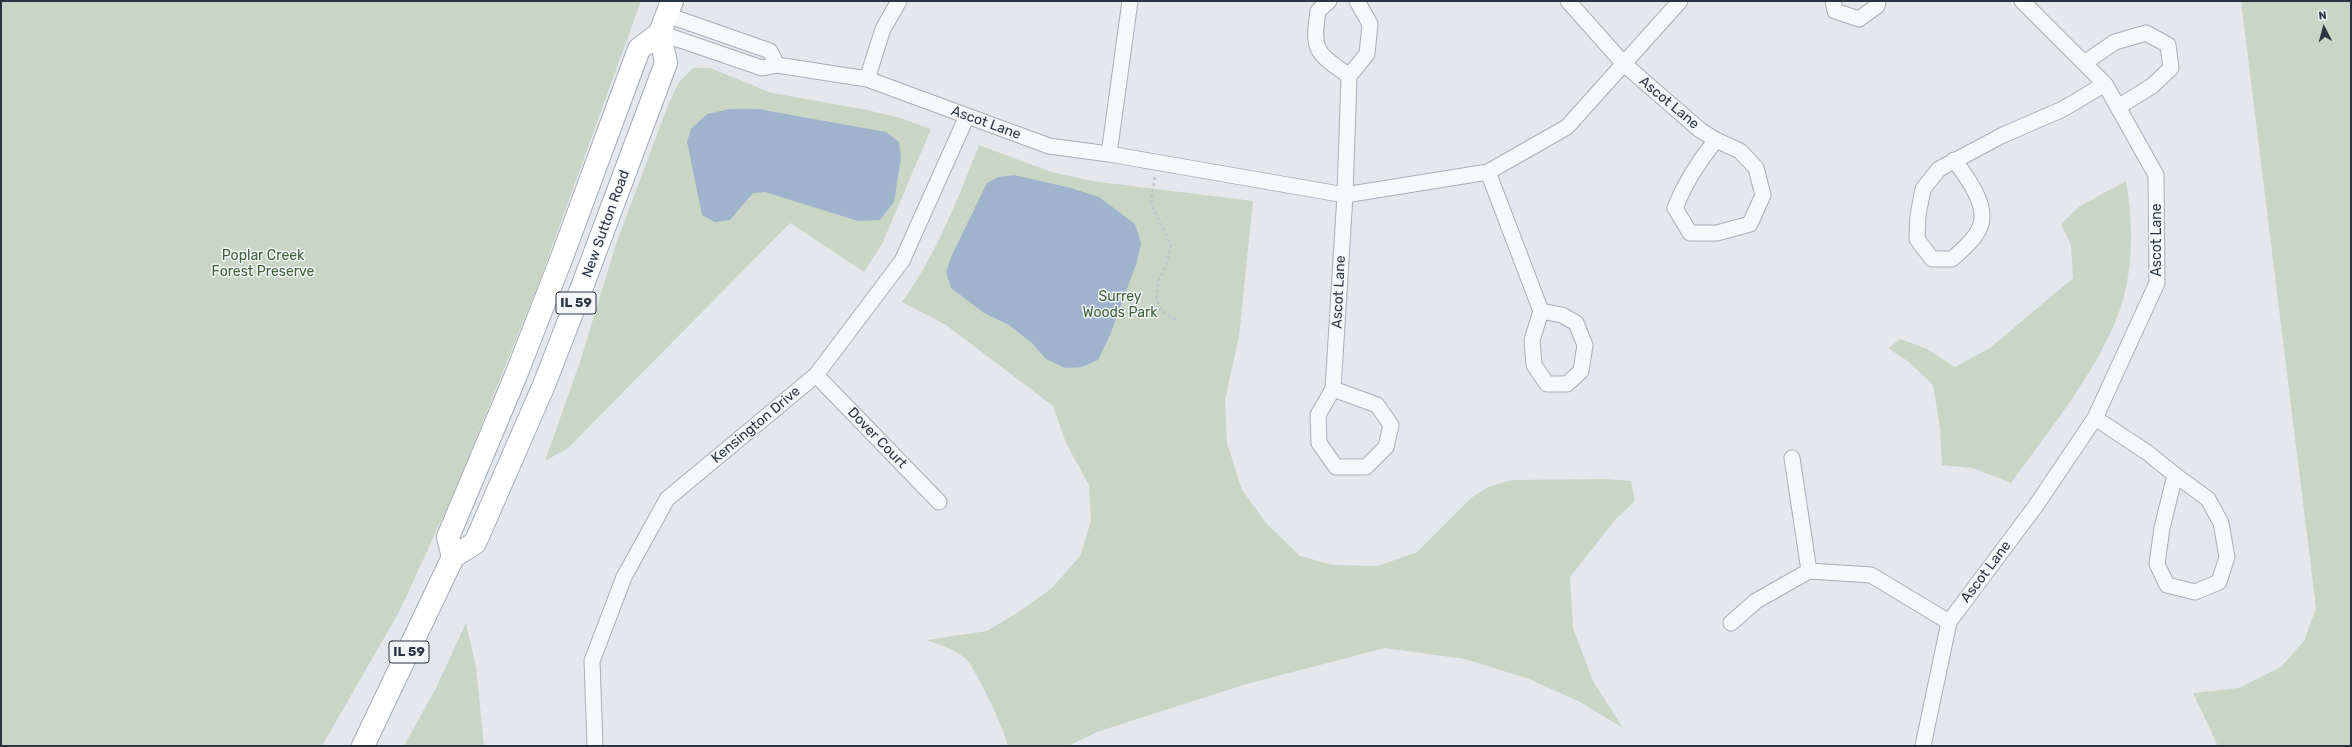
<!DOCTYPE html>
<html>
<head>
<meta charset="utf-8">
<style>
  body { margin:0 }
  #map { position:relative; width:2352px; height:747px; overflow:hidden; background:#e4e7ec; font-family:Rubik,sans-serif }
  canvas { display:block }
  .frame { position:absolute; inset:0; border:2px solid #2b3445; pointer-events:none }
  .north { position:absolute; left:2304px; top:8px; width:40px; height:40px; -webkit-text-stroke:3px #f4f6f9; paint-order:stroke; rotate:354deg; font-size:11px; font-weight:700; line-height:16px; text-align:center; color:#2b3445 }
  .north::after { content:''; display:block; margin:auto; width:14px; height:18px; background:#2b3445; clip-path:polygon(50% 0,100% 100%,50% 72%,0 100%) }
</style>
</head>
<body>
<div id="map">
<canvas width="2352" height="747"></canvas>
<div class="frame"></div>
<div class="north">N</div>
</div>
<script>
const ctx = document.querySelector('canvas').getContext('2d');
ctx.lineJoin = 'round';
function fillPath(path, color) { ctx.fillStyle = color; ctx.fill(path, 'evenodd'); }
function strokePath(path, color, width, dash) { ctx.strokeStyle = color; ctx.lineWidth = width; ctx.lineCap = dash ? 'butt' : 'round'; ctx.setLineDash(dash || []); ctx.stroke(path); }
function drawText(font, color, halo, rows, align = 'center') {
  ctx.font = font + ' Rubik,sans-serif'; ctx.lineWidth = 3; ctx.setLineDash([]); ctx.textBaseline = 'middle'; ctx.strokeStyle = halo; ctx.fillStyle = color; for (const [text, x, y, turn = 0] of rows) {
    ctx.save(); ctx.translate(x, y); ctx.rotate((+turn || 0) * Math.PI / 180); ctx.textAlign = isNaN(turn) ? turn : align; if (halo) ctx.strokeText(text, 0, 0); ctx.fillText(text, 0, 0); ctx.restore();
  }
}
fillPath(new Path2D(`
  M1,1H641L537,288L453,495L399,612L322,746H1Z
  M2241,1H2351V746H2218L2193,693L2239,688L2281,667L2304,641L2316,608Z
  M693,68H710L772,93L862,109L897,117L931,129L882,244L864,272L790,223L568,448L545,461L580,362L617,241L668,105L679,82Z
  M979,145L1051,172L1092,181L1253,201L1239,336L1225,400L1227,443L1242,490L1267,524L1300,556L1333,565L1378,566L1417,552L1471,498L1488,487L1512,480L1606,479L1631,481L1635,501L1615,520L1570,577L1573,628L1593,681L1623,728L1580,702L1529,679L1465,659L1385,648L1243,685L1097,732L1068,746H1008C1005,731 976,669 966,659C956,650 939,645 927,640L987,631L1023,609L1052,588L1080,556L1091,521L1089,485L1066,443L1053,406L946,325L902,302C936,255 958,199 979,145Z
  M2126,181C2134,228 2134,280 2114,325C2089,382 2047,433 2011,483L1973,468L1942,465L1940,428L1933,385L1909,362L1888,348L1901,339L1927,349L1955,367L1990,348L2073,278L2071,245L2061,224L2080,206Z
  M466,623L476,667L484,746H404L436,688Z`), '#c9d6c5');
fillPath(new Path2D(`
  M730,109H758L886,132L899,142L901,157L894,202L880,220L858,221L765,192L753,193L730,220L715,222L702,215L687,142L691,129L707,114Z
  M1014,175L1071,188L1099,197L1135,224L1141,243L1137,262L1110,335L1098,360L1082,367L1065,368L1046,359L1032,343L1009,325L984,313L951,288L946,272L952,255L987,183L998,177Z`), '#9fb4cc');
const street = new Path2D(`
  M1329,1L1318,11C1312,52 1316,52 1349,76
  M1568,1L1624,64L1700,130L1716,140L1740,151L1756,168L1763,195L1750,224L1717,233H1690L1675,208C1685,182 1698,162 1716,140
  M1833,1L1835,11L1859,19L1877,6L1878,1
  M667,15L770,51L777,65
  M660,33L762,68L777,65L867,79L1049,146L1109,154L1345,195L1488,172L1567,127L1680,1
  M2084,63L2115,42L2146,33L2168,45L2171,68L2152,86L2118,107
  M867,79L883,29L899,1
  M1109,154L1130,1
  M1954,160C1966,176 1987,203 1981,224C1977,238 1963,249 1952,259H1932L1917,239L1918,215L1923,189L1939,169L2003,135L2063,109L2105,84
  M1488,172L1541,311L1532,340L1534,365L1547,384H1567L1581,371L1585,345L1576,323L1562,315L1541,311
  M816,375L939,502
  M1333,389L1377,405L1391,425L1386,447L1366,467H1336L1319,443L1318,415L1333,389L1345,195L1349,76L1367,54L1370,24L1357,1
  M2095,418L2148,453L2175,475L2162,528L2157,564L2167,585L2195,592L2219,582L2227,557L2221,523L2208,499L2175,475
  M1792,458L1809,571
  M1731,623L1756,601L1809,571L1871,575L1949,622
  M595,746L592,661L624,577L667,499L816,375L902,261L967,116
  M1923,746L1949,622L2035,507L2095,418L2157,283L2156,175L2105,84L2022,1`);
const primary = new Path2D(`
  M453,557L448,537L516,375L562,257L639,49L660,33
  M363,746L453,557L475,543L544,385L582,287L666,63L660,33L672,1`);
strokePath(street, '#a9aeb7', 17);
strokePath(primary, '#a3abb8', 24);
strokePath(new Path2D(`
  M1155,177L1151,200L1154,211L1171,245L1166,266L1159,279L1156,296L1160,309L1178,322`), '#c2c5cb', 2.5, [3, 3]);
strokePath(street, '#f7f8fa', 15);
strokePath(primary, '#fff', 22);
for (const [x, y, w] of [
  [576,303,40],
  [409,652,40]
]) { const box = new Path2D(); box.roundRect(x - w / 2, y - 11, w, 22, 3); ctx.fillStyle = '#f4f6f9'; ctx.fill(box); strokePath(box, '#2b3445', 1); }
drawText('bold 13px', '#2b3445', null, [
  ["IL 59",576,303],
  ["IL 59",409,652]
]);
drawText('14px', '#2b3445', '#f4f6f9', [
  ["Ascot Lane",1669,103,40],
  ["Ascot Lane",986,123,20],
  ["New Sutton Road",606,224,-70],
  ["Ascot Lane",2157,240,-90],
  ["Ascot Lane",1339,292,-87],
  ["Kensington Drive",756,425,-40],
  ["Dover Court",877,438,46],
  ["Ascot Lane",1986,572,-53]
]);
drawText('14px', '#3f6138', '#f4f6f9', [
  ["Poplar Creek",263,256],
  ["Forest Preserve",263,272],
  ["Surrey",1120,297],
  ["Woods Park",1120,313]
]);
</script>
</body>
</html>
